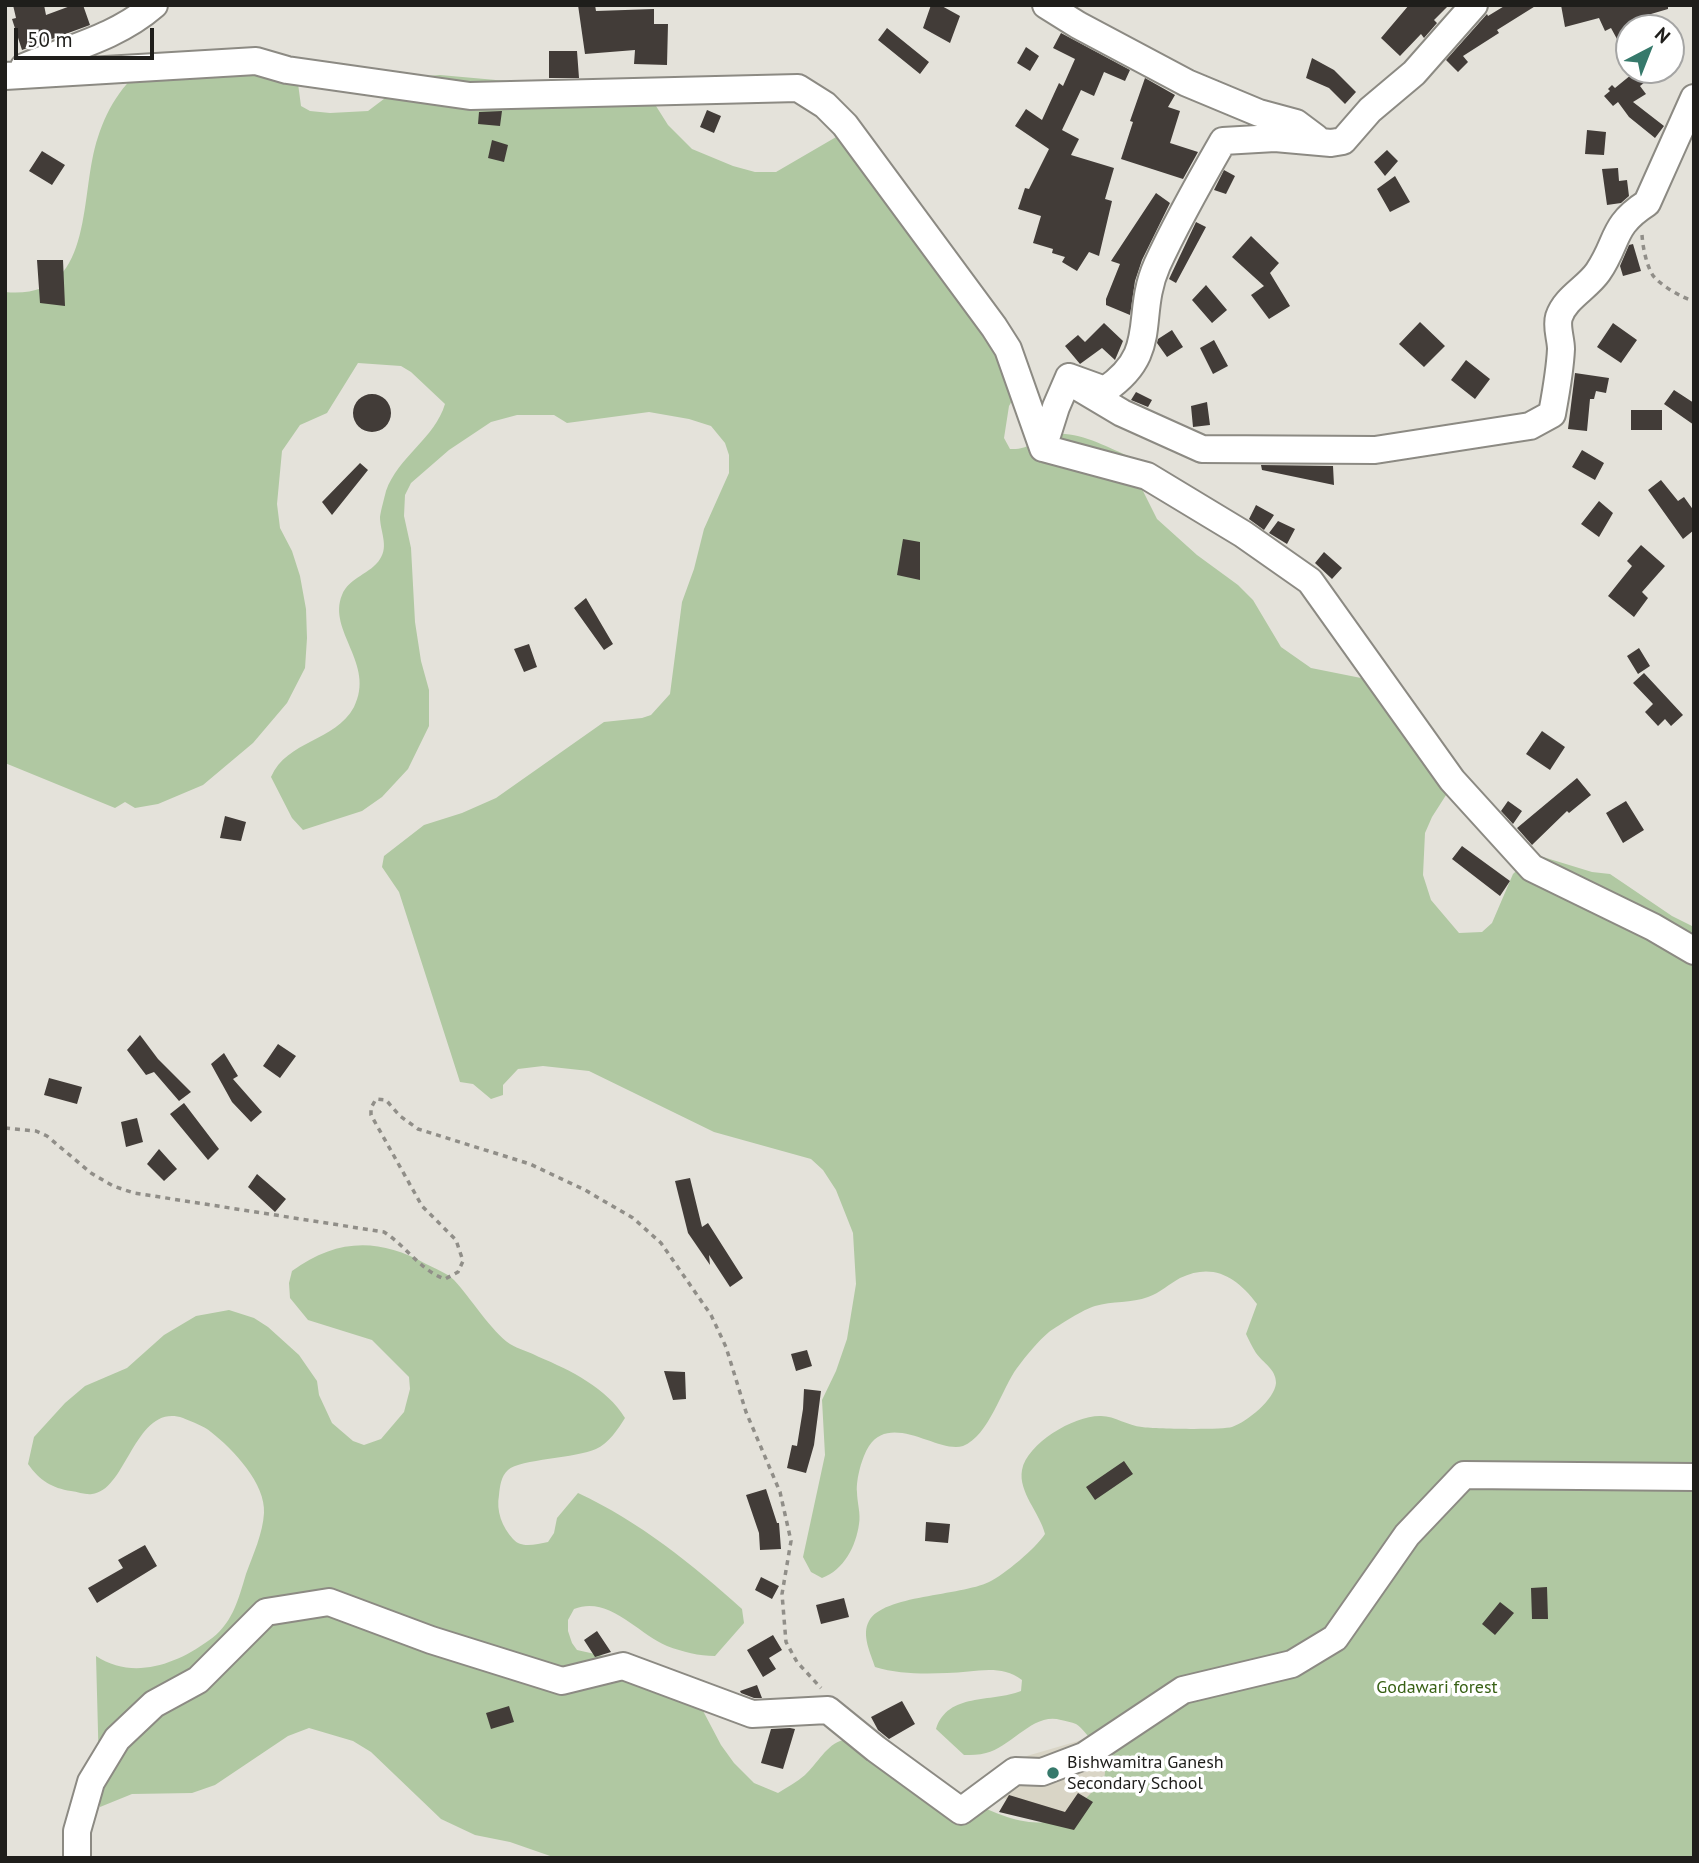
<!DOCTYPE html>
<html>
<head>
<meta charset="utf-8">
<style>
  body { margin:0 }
  #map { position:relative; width:1699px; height:1863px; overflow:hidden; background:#e4e2da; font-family:"PT Sans",sans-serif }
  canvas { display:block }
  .frame { position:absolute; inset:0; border:7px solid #1f1e1b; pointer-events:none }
  .north { position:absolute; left:1615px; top:14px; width:70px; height:70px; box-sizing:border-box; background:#fff; border:2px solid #a5a5a4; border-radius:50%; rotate:42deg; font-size:19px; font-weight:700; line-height:28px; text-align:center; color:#1f1e1b }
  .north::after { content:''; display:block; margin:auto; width:24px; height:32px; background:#36796b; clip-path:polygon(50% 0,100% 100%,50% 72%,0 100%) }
  .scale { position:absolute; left:14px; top:28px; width:140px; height:32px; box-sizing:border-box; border:4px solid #1f1e1b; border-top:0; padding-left:9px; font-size:21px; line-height:24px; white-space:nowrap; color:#1f1e1b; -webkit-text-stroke:5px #fff; paint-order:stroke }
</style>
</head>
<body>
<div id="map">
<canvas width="1699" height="1863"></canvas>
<div class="frame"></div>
<div class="north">N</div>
<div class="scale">50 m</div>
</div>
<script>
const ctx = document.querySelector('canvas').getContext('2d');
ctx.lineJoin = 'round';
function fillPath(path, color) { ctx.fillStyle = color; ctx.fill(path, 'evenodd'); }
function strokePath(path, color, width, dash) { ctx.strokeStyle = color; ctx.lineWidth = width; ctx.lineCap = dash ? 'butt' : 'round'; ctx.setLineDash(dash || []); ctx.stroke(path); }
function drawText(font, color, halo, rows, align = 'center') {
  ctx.font = font + ' "PT Sans",sans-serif'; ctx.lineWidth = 7; ctx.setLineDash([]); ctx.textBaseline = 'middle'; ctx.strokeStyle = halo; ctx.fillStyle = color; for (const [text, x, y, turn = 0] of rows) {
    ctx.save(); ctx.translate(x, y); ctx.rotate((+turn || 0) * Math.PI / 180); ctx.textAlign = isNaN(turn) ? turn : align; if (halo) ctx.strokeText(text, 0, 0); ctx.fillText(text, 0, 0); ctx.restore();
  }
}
fillPath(new Path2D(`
  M1109,1732L1116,1753L1103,1778L1075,1817L991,1795L1003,1767L1020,1758Z`), '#d9d5c6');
fillPath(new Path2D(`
  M155,61L297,76L301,106L310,111L330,113L368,111L413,77L440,75L641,93L656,106L668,125L692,149L733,166L755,172H776L843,133L864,132L881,152L889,169L1002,327L1015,396L1009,406L1004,438L1010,449C1029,450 1030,442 1046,436C1073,427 1106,447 1131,457L1143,491L1157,519L1197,555L1238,585L1253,600L1281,647L1311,668L1376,681L1389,686L1438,736L1449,755L1448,792L1432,817L1425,833L1423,875L1431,900L1459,933L1482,932L1492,923L1513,874L1530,858L1543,857L1592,872L1610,874L1672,916L1694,927V1858H556L510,1842L475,1835L441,1819L371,1752L353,1741L309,1728L288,1736L215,1785L192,1793L132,1794L100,1807L96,1656C132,1680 175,1665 208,1641C232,1625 238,1601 246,1574C253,1555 263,1533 264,1513C266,1484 233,1449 211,1432C204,1426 192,1422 183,1418C135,1402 127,1491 92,1494C86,1495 78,1492 71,1491C52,1488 40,1481 28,1464L34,1437L65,1403L85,1386L127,1368L164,1335L196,1316L229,1310L254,1318L268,1327L299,1355L317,1381L319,1395L332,1423L353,1441L364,1445L381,1439L404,1412L410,1389L409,1377L372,1340L308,1320L290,1298L289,1283L292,1271C336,1239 378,1237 426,1264C434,1268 447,1273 454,1280C469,1296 492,1332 510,1344C518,1349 530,1352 539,1357C570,1370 607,1388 625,1418C618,1429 609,1443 596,1449C577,1458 520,1459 508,1470C501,1476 500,1486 499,1495C496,1511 502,1527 513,1539C522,1549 536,1544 548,1542L554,1533L557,1518L578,1493C640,1522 692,1564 742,1609L744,1623L715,1656C699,1656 683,1652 667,1646C638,1634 609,1595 574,1609L568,1620V1631L572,1643L577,1650L622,1660L701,1707L721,1745L734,1763L754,1783L778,1793C787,1787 797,1782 805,1775C817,1764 827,1744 843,1740C867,1735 877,1746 896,1757C932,1779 1008,1832 1050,1821C1067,1817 1082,1803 1093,1791C1099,1786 1104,1781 1105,1773C1106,1760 1087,1731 1076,1724C1072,1722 1065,1721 1061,1720C1033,1712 1012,1747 986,1753C979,1755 971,1755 964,1755L936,1729C948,1692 991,1703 1021,1691L1022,1680C999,1663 974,1673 947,1673C924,1674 898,1674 875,1667C871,1654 861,1635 869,1621C883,1595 960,1596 989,1582C1004,1575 1036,1548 1045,1534C1040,1513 1018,1492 1022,1470C1027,1443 1075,1415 1101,1416C1115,1416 1128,1426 1142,1427C1155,1429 1223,1430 1232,1427C1247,1422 1275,1399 1276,1383C1276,1369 1263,1363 1256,1353C1252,1347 1249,1340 1246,1334L1257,1304C1237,1277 1213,1262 1180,1278C1169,1284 1160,1293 1148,1297C1132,1303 1112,1301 1095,1306C1084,1309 1059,1325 1049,1332C1038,1341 1026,1356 1017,1368C1002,1388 989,1436 963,1446C939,1454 892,1412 869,1446C862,1457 856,1479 857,1492C857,1502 861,1514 859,1524C856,1546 844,1570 822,1578L811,1572L803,1557L825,1455L822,1400L836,1371L847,1339L856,1284L853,1233L836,1190L823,1170L811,1159L714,1132L589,1071L543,1066L518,1069L503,1085V1095L491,1099L473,1084L460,1082L399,892L382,867L384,856L424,825L462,813L496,798L604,722L642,718L651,715L670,694L682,602L694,569L704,529L729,473V455L725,443L711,426L689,419L649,412L567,423L554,415H517L491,422L449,450L411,483L405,495L404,516L411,548L415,622L421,661L429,690V726L408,769L382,797L362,811L303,830L292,818L271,777C287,740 335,742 354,707C376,664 327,631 342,595C349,577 371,574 380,559C389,546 380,531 380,517C381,510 384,499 386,491C398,457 435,438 445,404L411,372L401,366L358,363L327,413L300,425L282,451L277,504L280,528L292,551L300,576L306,609L307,638L305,668L287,703L253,743L203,785L158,804L135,808L125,802L115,808L5,763V292C97,301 78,195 98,137C108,106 126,77 155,61Z`), '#b0c8a2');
fillPath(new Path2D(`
  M13,5H44L46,15L73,5H83L90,25L22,50L12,19L16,18Z
  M578,5H595L596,11L654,9V24H668L667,65L634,64L635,50L585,54Z
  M931,5H940L960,16L950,43L923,28Z
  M1409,5H1449L1434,20L1437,23L1424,38L1421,34L1400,56L1381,38Z
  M1506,5H1537L1497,30L1499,33L1463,56L1468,62L1458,72L1446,60L1487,14L1488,16Z
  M1561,5H1668V9L1634,19L1639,28H1629V61L1611,28L1605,31L1599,18L1565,27Z
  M887,28L929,62L920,74L878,40Z
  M1061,33L1130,70L1125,81L1104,72L1094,96L1081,90L1062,130L1079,139L1071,155L1114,168L1105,199L1112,201L1099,256L1089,252L1077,271L1062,262L1065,257L1052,253L1053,249L1033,243L1041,216L1018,209L1025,188L1029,189L1049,149L1015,126L1026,109L1042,120L1059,83L1063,86L1075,59L1053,48Z
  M1026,47L1039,56L1030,71L1017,63Z
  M549,51H577L579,78H549Z
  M1312,58L1334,70L1356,92L1345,104L1329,88L1306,78Z
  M1637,70H1660L1640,86L1646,94L1633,102L1664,126L1655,138L1629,117L1618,102L1613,106L1604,96L1610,91L1608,89L1612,85L1615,88Z
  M1145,78L1175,95L1168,107L1180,111L1170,143L1198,152L1183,179L1121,159L1133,122L1130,121Z
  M707,110L721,116L714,133L700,127Z
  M502,111L500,126L478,124L479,112Z
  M1587,130L1606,132L1604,155L1585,154Z
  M492,140L508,145L504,162L488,158Z
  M1387,150L1398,161L1385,176L1374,162Z
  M42,151L65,165L52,185L29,171Z
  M1618,168L1619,181L1627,180L1629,196L1621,203L1607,205L1602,169Z
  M1224,170L1235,176L1226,194L1214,190Z
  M1395,176L1410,202L1390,212L1377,189Z
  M1156,193L1170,203L1142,260L1135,281L1130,315L1106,305V299L1120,264L1111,261Z
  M1196,222L1206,227L1176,283L1169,279Z
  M1251,236L1279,263L1270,273L1290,306L1269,319L1251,295L1264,286L1232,257Z
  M1633,244L1641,271L1623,276L1620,266L1629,245Z
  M37,260H63L65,306L40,303Z
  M1206,285L1227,310L1212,323L1192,300Z
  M1420,322L1445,346L1424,367L1399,344Z
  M1104,323L1123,341L1115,360L1102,348L1080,364L1065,346L1078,335L1085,342Z
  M1613,323L1637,340L1621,363L1597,347Z
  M1172,330L1183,347L1167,357L1157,343L1158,339Z
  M1214,340L1228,366L1213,374L1200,348Z
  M1466,360L1490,379L1475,399L1451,380Z
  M1575,373L1609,378L1606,393L1596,391L1594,399H1590L1587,431L1568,429Z
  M1674,390L1694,403V425L1664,404Z
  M1136,392L1152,400L1148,407L1131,400Z
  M353 413a19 19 0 1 1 38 0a19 19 0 1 1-38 0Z
  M1207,402L1210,425L1193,427L1191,406Z
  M1631,410H1662V430H1631Z
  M1582,450L1604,463L1595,480L1572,467Z
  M360,463L368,470L332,515L322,502Z
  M1261,465L1333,466L1334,485L1262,470Z
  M1661,480L1678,501L1684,497L1694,511V530L1683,539L1648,490Z
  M1599,501L1613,513L1599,537L1581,524Z
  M1256,505L1274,515L1264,530L1249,519Z
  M1278,521L1295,529L1287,544L1269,533Z
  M903,539L920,542V580L897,575Z
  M1641,545L1665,566L1642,592L1648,598L1634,617L1608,596L1632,566L1627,561Z
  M1324,552L1342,568L1332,579L1315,563Z
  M586,598L613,644L604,650L574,608Z
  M529,644L537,667L524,672L514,649Z
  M1639,648L1650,666L1638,674L1627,656Z
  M1644,673L1683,715L1671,726L1665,719L1658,726L1645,712L1653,704L1633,683Z
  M1542,731L1565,747L1550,770L1526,754Z
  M1577,778L1591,795L1569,813L1567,811L1532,845L1517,828Z
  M1508,801L1522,811L1513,824L1501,811Z
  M1626,801L1644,830L1623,843L1606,813Z
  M225,816L246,822L241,841L220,838Z
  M1462,846L1510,881L1500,896L1452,859Z
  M140,1035L158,1059L191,1092L179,1101L154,1072L146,1075L127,1050Z
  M278,1044L296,1056L280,1078L263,1066Z
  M224,1053L238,1076L233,1079L262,1112L251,1122L232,1102L211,1064Z
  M49,1078L82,1087L77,1104L44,1095Z
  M184,1103L219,1149L208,1160L170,1114Z
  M137,1118L143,1142L126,1147L121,1122Z
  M159,1149L177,1169L164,1181L147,1164Z
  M257,1174L286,1199L275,1212L248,1187Z
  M690,1178L702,1227L708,1223L743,1278L730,1287L709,1255L710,1265L688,1233L675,1181Z
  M807,1350L812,1366L796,1371L791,1354Z
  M664,1371L685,1372L686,1399L673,1400Z
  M804,1389L821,1391L814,1445L806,1473L787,1468L792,1445L797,1446L803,1409Z
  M1124,1461L1133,1474L1095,1500L1086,1487Z
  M766,1489L777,1523H779L781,1549L760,1550L759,1533L746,1495Z
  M926,1522L950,1524L948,1543L925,1541Z
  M145,1545L157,1566L97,1603L88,1588L123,1568L118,1560Z
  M761,1577L779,1586L772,1599L755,1590Z
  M1547,1587L1548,1619H1532L1531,1588Z
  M844,1598L849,1617L821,1624L816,1605Z
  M1500,1602L1514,1613L1495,1635L1482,1624Z
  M597,1631L611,1652L595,1657L584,1640Z
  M773,1635L782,1650L769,1658L776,1669L763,1677L747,1650Z
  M757,1685L762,1698H754L741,1693L740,1691Z
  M902,1701L915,1724L889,1739L878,1730L871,1717Z
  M509,1706L514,1722L491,1729L486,1713Z
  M790,1728L795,1729L783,1769L761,1763L771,1729Z
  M1078,1793L1093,1802L1074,1830L999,1812L1009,1795L1065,1812Z`), '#423c38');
const minor = new Path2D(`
  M1046,5L1078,25L1187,83L1259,113L1296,123L1316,138
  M24,67C69,48 116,38 154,5
  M5,76L256,61L287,70L470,96L798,88L825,105L845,125L994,327L1008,349L1043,448
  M1069,377L1080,388L1122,413L1202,449L1375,450L1530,426L1552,414C1556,392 1560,371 1561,349C1561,339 1556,327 1559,317C1565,298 1587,288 1598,272C1619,241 1611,226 1647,203L1694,98
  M1043,448L1147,476L1243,534L1310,581L1452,780L1532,868L1653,927L1694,951
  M1043,448L1056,407L1069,377L1105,390C1161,352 1134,317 1157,265C1176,223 1200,181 1223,141L1275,138L1331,143L1343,141L1370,110L1414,73L1474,5
  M77,1858V1831L91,1782L117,1739L154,1704L198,1680L266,1612L329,1602L431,1640L562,1681L623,1666L752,1714L828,1710L876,1749L961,1811L1015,1771L1042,1772L1084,1756L1183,1690L1292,1664L1335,1638L1407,1535L1464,1475L1694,1477`);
strokePath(minor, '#8c8a83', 30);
strokePath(new Path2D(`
  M1642,235C1643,248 1646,263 1652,274C1657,283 1683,299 1694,301
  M5,1128L36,1131L47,1136L91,1173L113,1186L134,1193L384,1232C406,1246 421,1271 445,1279L458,1272L463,1261L456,1240L422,1206L371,1115V1108L376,1099L386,1100L400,1116L418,1129L530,1164L585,1190L633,1218L661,1243L711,1315L726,1347L746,1412L780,1492L791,1541L782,1594L786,1642L797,1662L821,1688`), '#908e88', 3.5, [5, 5]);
strokePath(minor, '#fff', 26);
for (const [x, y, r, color] of [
  [1053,1773,7,"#36796b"]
]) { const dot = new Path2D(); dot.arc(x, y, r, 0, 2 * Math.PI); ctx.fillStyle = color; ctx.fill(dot); strokePath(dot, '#fff', 2.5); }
drawText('18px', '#386115', '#fff', [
  ["Godawari forest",1437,1688]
]);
drawText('18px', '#1f1e1b', '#fff', [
  ["Bishwamitra Ganesh",1067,1763],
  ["Secondary School",1067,1784]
], 'left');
</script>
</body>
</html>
